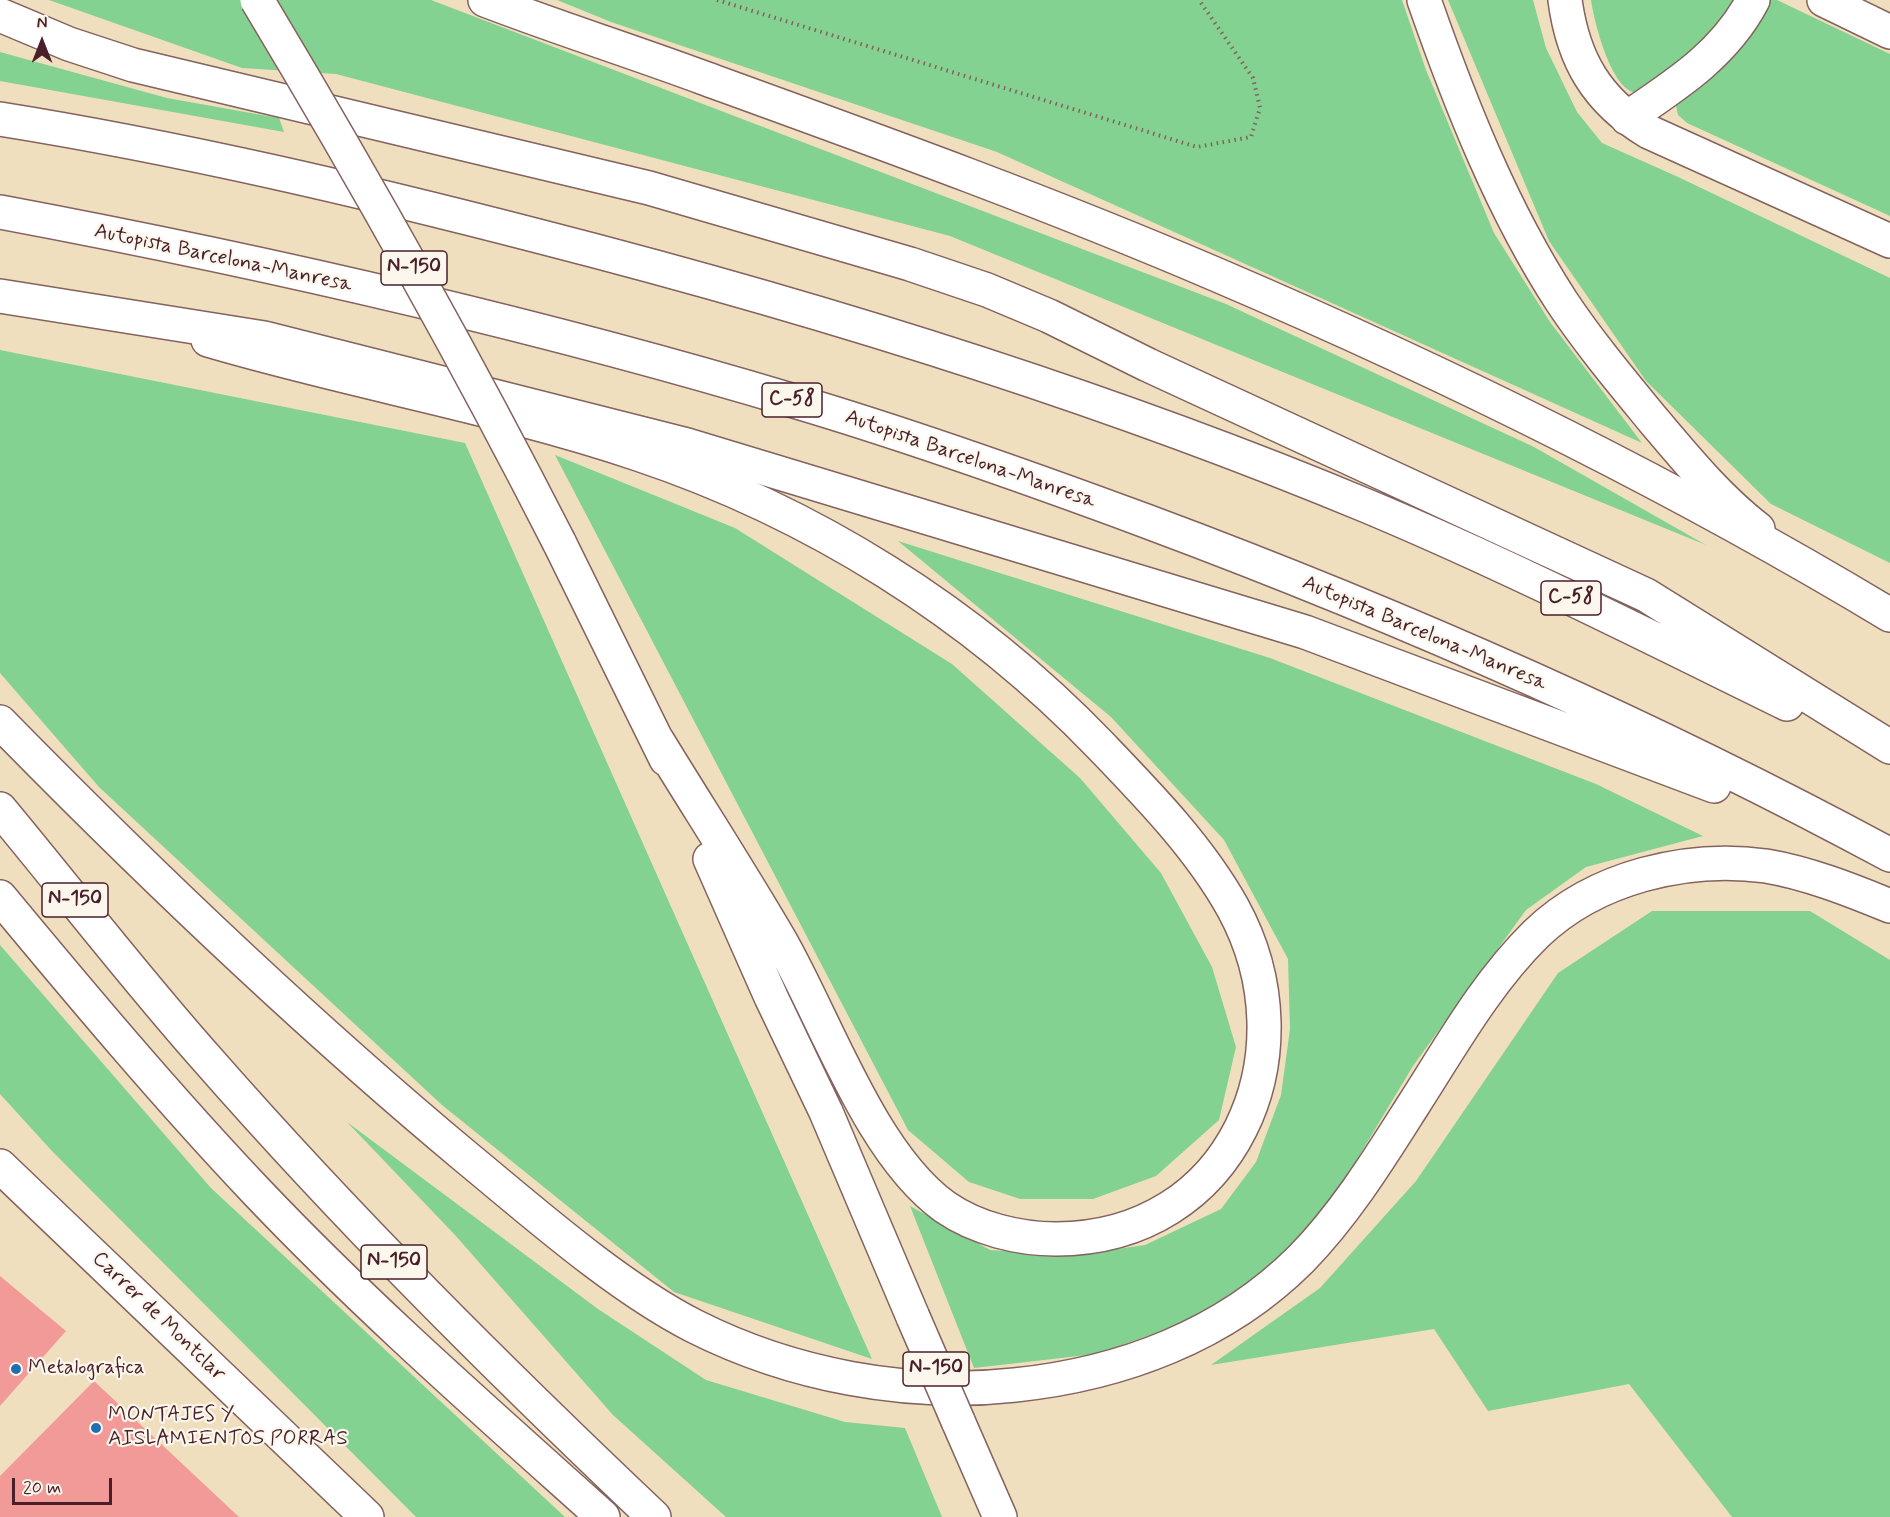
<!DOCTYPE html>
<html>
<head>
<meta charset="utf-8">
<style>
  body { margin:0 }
  #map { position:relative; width:1890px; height:1517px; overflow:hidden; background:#f0dfbe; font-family:Mynerve,sans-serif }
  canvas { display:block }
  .north { position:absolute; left:12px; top:12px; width:60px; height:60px; -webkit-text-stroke:4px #fbf7ec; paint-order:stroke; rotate:0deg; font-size:16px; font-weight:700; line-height:24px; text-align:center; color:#4a1f2b }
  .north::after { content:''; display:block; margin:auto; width:21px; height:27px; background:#4a1f2b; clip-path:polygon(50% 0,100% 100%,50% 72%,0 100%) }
  .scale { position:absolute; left:12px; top:1478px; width:100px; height:27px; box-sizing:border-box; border:3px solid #4a1f2b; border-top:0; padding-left:8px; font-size:18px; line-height:21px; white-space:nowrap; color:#4a1f2b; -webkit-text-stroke:4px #fbf7ec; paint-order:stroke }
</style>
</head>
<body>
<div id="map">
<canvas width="1890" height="1517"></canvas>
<div class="north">N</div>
<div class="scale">20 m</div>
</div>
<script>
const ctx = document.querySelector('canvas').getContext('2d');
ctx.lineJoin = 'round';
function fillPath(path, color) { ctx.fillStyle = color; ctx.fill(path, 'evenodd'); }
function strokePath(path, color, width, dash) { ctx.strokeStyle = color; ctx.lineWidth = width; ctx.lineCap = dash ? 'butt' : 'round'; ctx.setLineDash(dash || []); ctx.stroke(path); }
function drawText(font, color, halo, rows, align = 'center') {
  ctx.font = font + ' Mynerve,sans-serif'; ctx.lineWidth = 4.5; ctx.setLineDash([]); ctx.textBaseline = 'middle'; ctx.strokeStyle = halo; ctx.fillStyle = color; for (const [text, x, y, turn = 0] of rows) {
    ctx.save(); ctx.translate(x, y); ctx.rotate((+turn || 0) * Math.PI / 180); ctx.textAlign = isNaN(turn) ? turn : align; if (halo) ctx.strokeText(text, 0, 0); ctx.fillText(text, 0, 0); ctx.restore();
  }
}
fillPath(new Path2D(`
  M49,0H431L1226,304L1534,447L1706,545L950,236L336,74L242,68Z
  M557,0H1402L1426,70L1494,233L1550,322L1642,443L997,152L611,22Z
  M1448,0H1533L1546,48L1577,112L1602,143L1676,176L1890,278V563L1771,504L1646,381L1549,241Z
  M1591,0H1736L1715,31L1647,91C1643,91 1637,93 1633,92C1610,85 1594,21 1591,0Z
  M1768,0H1777L1890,54V216L1687,123L1678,115L1675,101C1724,69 1742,53 1768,0Z
  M0,52L167,98L279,118L284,132L0,81Z
  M0,350L465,443L872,1359L674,1292L442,1105L99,787L0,673Z
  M555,455L735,528L952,664L1080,778L1161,873L1212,967L1236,1047L1219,1120L1156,1176L1093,1199H1020L969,1182L908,1130Z
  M898,541L1270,658L1596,784L1703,836L1586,867L1526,910L1413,1066L1338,1191L1269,1269L1205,1316L1096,1354L974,1368L910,1206L990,1250L1068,1256L1145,1245L1221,1209L1256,1162L1281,1095L1290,1029L1288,959L1224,840L1111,717Z
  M1652,911H1810L1890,960V1517H1732L1629,1384L1488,1411L1434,1329L1211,1365L1320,1288L1416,1181L1558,973Z
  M0,945L211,1188L565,1517H416L51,1150L0,1094Z
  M347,1122L598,1309L706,1380L845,1422L905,1428L942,1517H726L613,1415L455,1235Z`), '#83d291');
fillPath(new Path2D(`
  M0,1276L66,1331L0,1406Z
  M94,1381L239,1517H0V1476Z`), '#f19a97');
const minor = new Path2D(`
  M1424,0C1460,103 1502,210 1562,302C1590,344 1622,382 1654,421C1687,460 1718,498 1758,529
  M1565,0C1573,60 1597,101 1649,132L1890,241
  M1824,0L1890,32
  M1627,118C1676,85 1725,54 1753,0
  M0,1166L367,1517`);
const major = new Path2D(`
  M485,0C558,28 631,51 704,78C875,140 1047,202 1215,274C1447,373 1674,485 1890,615
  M208,340C350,382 498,407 638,454C812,512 973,613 1100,745C1148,795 1199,847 1233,908C1313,1054 1233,1239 1056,1239C1019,1239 977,1229 945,1207C870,1153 826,1020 780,940C741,873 698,807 657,740
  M559,542L666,759
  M0,809C69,892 135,978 207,1059C348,1220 499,1370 654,1517
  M710,859L771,997L826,1112L913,1317
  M0,897C83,997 167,1097 256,1191C365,1306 485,1411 603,1517
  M958,1421L1000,1517`);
const highway = new Path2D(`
  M0,15L69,44L133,65L649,188L910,264L987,290L1049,316L1148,365L1646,595L1890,747
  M0,119C181,148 360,190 538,236C819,308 1098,394 1367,506C1510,566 1648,636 1787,704
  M0,212C267,262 533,323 794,401C912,436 1030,478 1146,521C1401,616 1651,726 1890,855
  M0,296L264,338L687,445L1305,632L1714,786
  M0,722C149,874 303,1021 466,1157C534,1213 616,1286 694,1326C791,1375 907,1397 1015,1385C1121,1374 1224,1336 1301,1259C1345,1214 1379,1159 1412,1107C1450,1048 1486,983 1536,934C1595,877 1687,855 1766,866C1808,873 1851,890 1890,906`);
strokePath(minor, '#84625e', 36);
strokePath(major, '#84625e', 36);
strokePath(highway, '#84625e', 36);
strokePath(new Path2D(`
  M717,0L1197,147L1251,137L1260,108L1253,78L1199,0`), '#84625e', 4, [1.5, 4.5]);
strokePath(minor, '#fff', 33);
strokePath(major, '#fff', 33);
strokePath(highway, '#fff', 33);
const majorBridge = new Path2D(`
  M257,0C364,178 465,358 559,542
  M913,1317L958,1421`);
strokePath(majorBridge, '#84625e', 36, []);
strokePath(majorBridge, '#fff', 33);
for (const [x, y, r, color] of [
  [16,1369,6,"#1f6fb2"],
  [96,1428,6,"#1f6fb2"]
]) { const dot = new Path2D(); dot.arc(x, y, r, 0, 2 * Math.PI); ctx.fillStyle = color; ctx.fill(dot); strokePath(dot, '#fbf7ec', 2); }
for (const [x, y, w] of [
  [414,268,66],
  [792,400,60],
  [1571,598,60],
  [75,900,66],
  [394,1262,66],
  [936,1369,66]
]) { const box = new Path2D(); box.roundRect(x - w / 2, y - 17, w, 34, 4.5); ctx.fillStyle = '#fbf7ec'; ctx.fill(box); strokePath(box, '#4a1f2b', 1.5); }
drawText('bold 20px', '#4a1f2b', null, [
  ["N-150",414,268],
  ["C-58",792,400],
  ["C-58",1571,598],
  ["N-150",75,900],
  ["N-150",394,1262],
  ["N-150",936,1369]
]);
drawText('21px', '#4a1f2b', '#fbf7ec', [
  ["Autopista Barcelona-Manresa",223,259,12],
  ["Autopista Barcelona-Manresa",970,460,19],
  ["Autopista Barcelona-Manresa",1424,634,23],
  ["Carrer de Montclar",158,1317,44]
]);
drawText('21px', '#4a1f2b', '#fbf7ec', [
  ["Metalografica",28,1369],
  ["MONTAJES Y",108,1416],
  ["AISLAMIENTOS PORRAS",108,1440]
], 'left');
</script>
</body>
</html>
